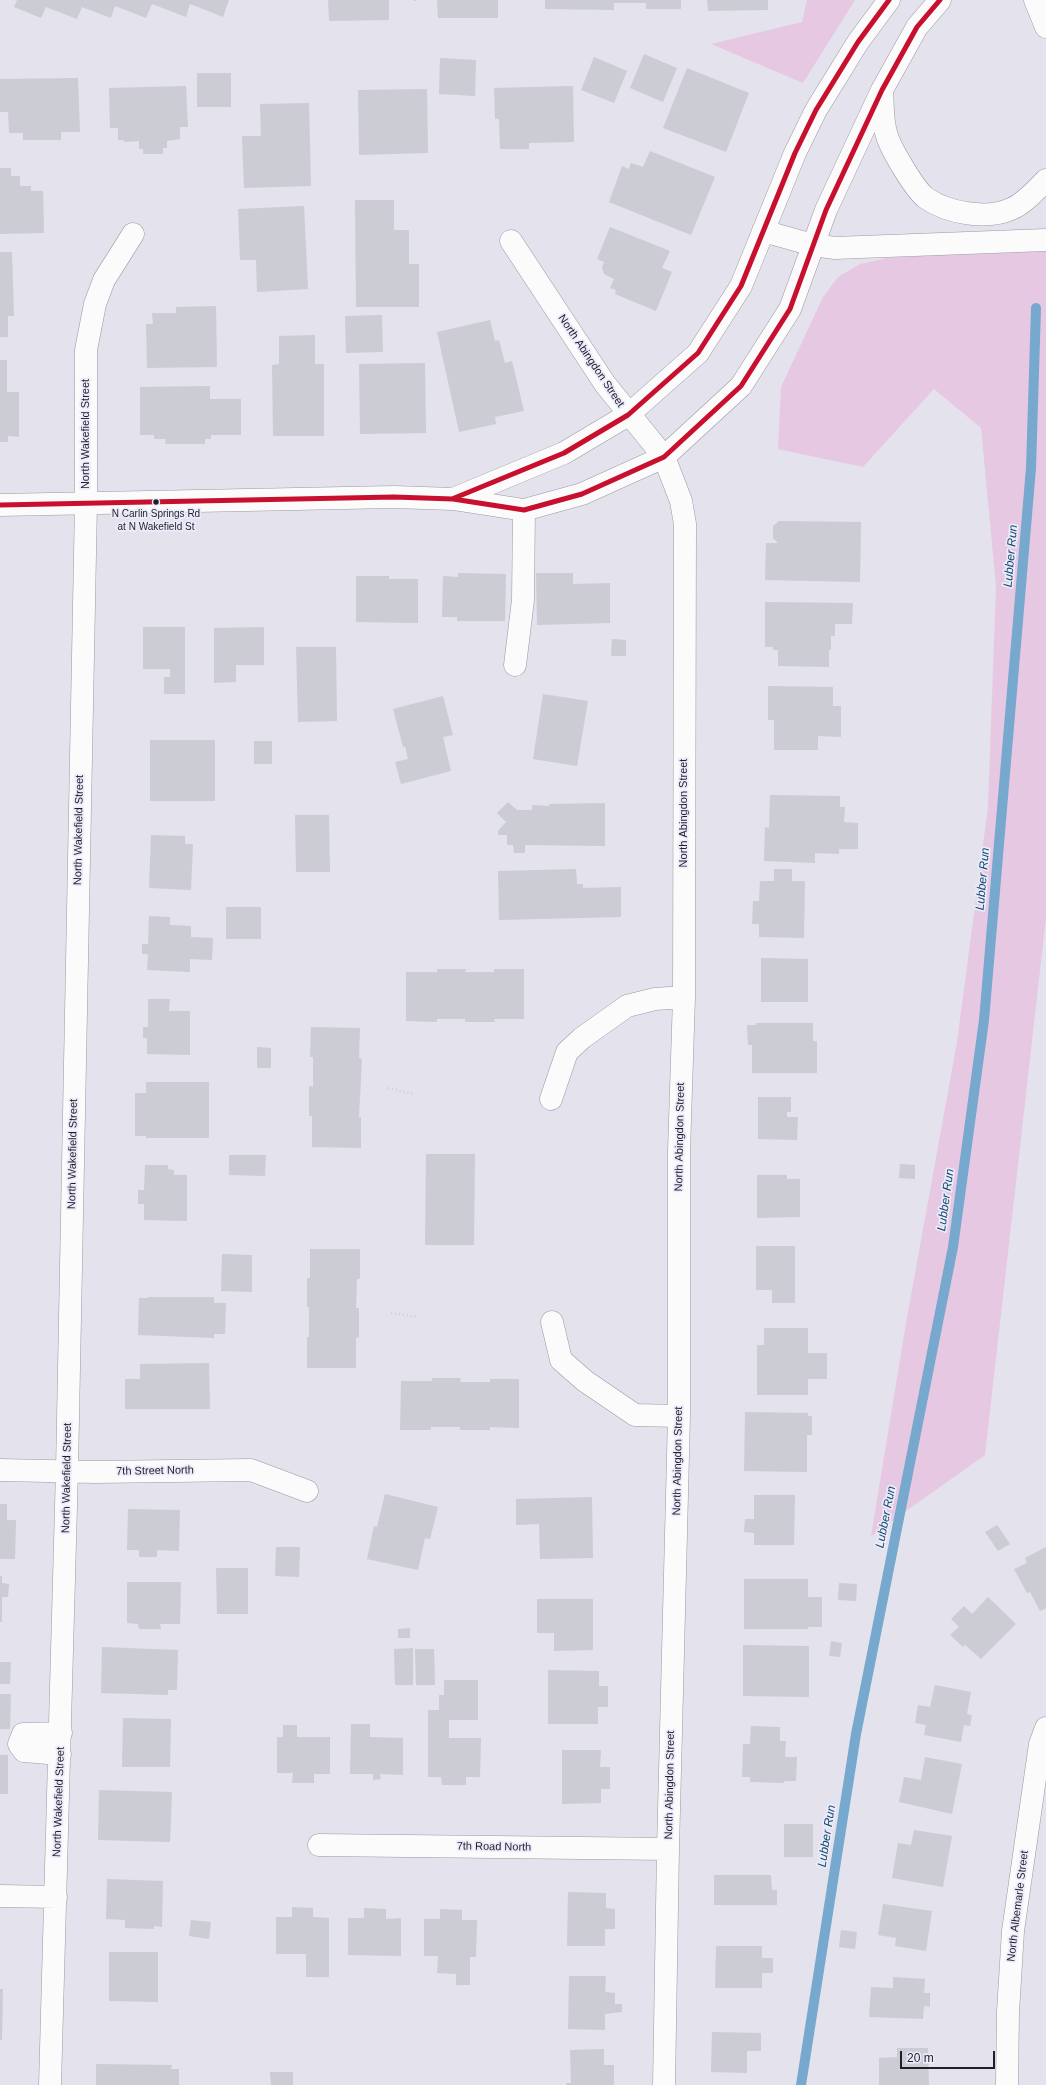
<!DOCTYPE html>
<html>
<head>
<meta charset="utf-8">
<style>
  body { margin:0 }
  #map { position:relative; width:1046px; height:2085px; overflow:hidden; background:#e3e2ed; font-family:Arial,sans-serif }
  canvas { display:block }
  .scale { position:absolute; left:900px; top:2051px; width:95px; height:18px; box-sizing:border-box; border:2px solid #201f27; border-top:0; padding-left:5px; font-size:12px; line-height:14px; white-space:nowrap; color:#201f27; -webkit-text-stroke:3px #ecebfc; paint-order:stroke }
</style>
</head>
<body>
<div id="map">
<canvas width="1046" height="2085"></canvas>
<div class="scale">20 m</div>
</div>
<script>
const ctx = document.querySelector('canvas').getContext('2d');
ctx.lineJoin = 'round';
function fillPath(path, color) { ctx.fillStyle = color; ctx.fill(path, 'evenodd'); }
function strokePath(path, color, width, dash) { ctx.strokeStyle = color; ctx.lineWidth = width; ctx.lineCap = dash ? 'butt' : 'round'; ctx.setLineDash(dash || []); ctx.stroke(path); }
function drawText(font, color, halo, rows, align = 'center') {
  ctx.font = font + ' Arial,sans-serif'; ctx.lineWidth = 3.5; ctx.setLineDash([]); ctx.textBaseline = 'middle'; ctx.strokeStyle = halo; ctx.fillStyle = color; for (const [text, x, y, turn = 0] of rows) {
    ctx.save(); ctx.translate(x, y); ctx.rotate((+turn || 0) * Math.PI / 180); ctx.textAlign = isNaN(turn) ? turn : align; if (halo) ctx.strokeText(text, 0, 0); ctx.fillText(text, 0, 0); ctx.restore();
  }
}
fillPath(new Path2D(`
  M807,0H855L803,83L711,44L802,22Z
  M1046,248V918L985,1455L871,1536L906,1323L957,1042L988,807L996,586L981,428L934,389L863,467L778,449L781,387L823,297L838,277L860,264L887,258Z`), '#e7c8e2');
strokePath(new Path2D(`
  M801,2085L856,1734L953,1247L984,1020L1031,468L1036,308`), '#77a8ce', 10);
fillPath(new Path2D(`
  M17,0H229L223,17L190,4L186,17L152,4L146,18L115,6L111,18L82,7L77,19L46,7L41,18L14,7Z
  M328,0H389V20L329,21Z
  M437,0H498V18H438Z
  M545,0H681V9H646V3H614V10L545,9Z
  M707,0H768V10L708,11Z
  M644,54L677,68L663,102L630,88Z
  M594,57L627,71L614,103L581,90Z
  M440,58L476,60L475,96L439,94Z
  M687,68L749,93L726,152L663,128Z
  M197,73H231V107H197Z
  M78,78L80,132H61V140H23V133H9L8,112H0V79Z
  M186,86L188,127H180V139L167,141V148H163V154H143V149H139V141L124,142V140H118V128H110L109,88Z
  M573,86L574,142L529,143V149H500L499,119H495L494,88Z
  M427,89L428,153L359,155L358,90Z
  M309,103L311,186L244,188L242,136H261L260,104Z
  M650,151L715,177L691,235L609,202L622,166L629,169L631,163L643,167Z
  M0,168H11V176H20V186H31V191H43L44,233L0,234Z
  M355,200H394V230H409V264H419V307H356Z
  M304,206L308,289L257,292L256,260H240L238,209Z
  M610,227L670,251L662,268L672,272L656,311L615,294L616,290L610,288L614,279L604,274L602,267L604,262L597,259Z
  M0,252H12L14,316H8V337H0Z
  M216,306L217,367L147,368L146,324H153L152,313H176V307Z
  M382,315L383,352L346,353L345,316Z
  M490,320L495,341L499,340L505,363L512,361L524,411L495,417L496,424L459,432L437,332Z
  M315,335V364H324V436H273L272,365L279,364V336Z
  M0,360H7V392H19V437L8,436V442H0Z
  M425,363L426,433L360,434L359,364Z
  M210,386V399H241V435H211V439H205V444H165L166,439H154V435H140V387Z
  M779,521L861,522L860,582L765,580L766,543H778L773,538V526Z
  M458,573L506,574L505,621H457V617H442L443,576L458,577Z
  M536,573H573V584L610,583V623L537,625Z
  M356,576H389V579H418V623L356,622Z
  M765,602L853,603L852,624H835V636H831V650H829V667L778,666V650H773V647H765Z
  M143,627H185V694H164V677H170V669H143Z
  M264,627V665H236V682L214,683V628Z
  M612,639L626,640V656H611Z
  M296,647H336L337,721L298,722Z
  M768,686L833,687V706H841V737L818,736V750H774V720H768Z
  M543,694L588,701L577,766L533,759Z
  M443,696L453,735L443,737L451,771L401,784L395,762L408,759L405,746L403,747L393,709Z
  M150,740H215V801H150Z
  M254,741H272V764H254Z
  M770,795L840,796V807H845L844,822L858,823V849H839V854L815,853V863L764,861L765,827L769,828Z
  M508,802L517,810H532V805L549,806V804L605,803V846L525,845V853H514L513,845H507V835H498V831L506,822L497,813Z
  M295,815H329L330,872H296Z
  M151,835L185,836V844H193L191,890L149,888Z
  M576,869L577,884H583V888L621,887V917L499,920L498,871Z
  M774,869H792V881H805L804,938L759,937V924H752L753,901H759L760,881H774Z
  M226,907H261V939H226Z
  M149,916L170,917V925L191,926V937L213,938L212,960L190,959V972L147,970L148,954H142V944H148Z
  M761,958L808,959V1002H761Z
  M437,969H466L465,972H494V969H524V1019H494L495,1022H465V1019H437V1022L406,1021V972H437Z
  M148,999H170L169,1011H190V1055L147,1054V1038H143V1027H148Z
  M756,1023H813V1041H817V1073H752V1045H748L747,1025H756Z
  M311,1027L360,1028L359,1058L362,1059L359,1117H361V1148L312,1147V1116H309V1086L313,1087V1057H310Z
  M257,1047L271,1048V1068H257Z
  M146,1082H209V1138H146V1136H135V1093H146Z
  M758,1097H791V1112H787V1117H798L797,1140L758,1139Z
  M426,1154H475L474,1245H425Z
  M229,1155H266L265,1176L229,1175Z
  M900,1164L915,1165V1179L899,1178Z
  M145,1165H168V1169L174,1170V1175H187V1221L144,1220V1204H138V1190H144Z
  M757,1175H787V1179H800V1217L757,1218Z
  M756,1246H795V1303H772V1290H756Z
  M310,1249H360V1279H357L356,1308H359V1337L356,1338V1368H307V1337H309V1307H307V1278H310Z
  M222,1254L252,1255V1292L221,1291Z
  M148,1297H214V1303H226L225,1334H214V1338L138,1335L139,1298H148Z
  M764,1328H808V1353H827V1379H808V1395H757V1345H764Z
  M209,1363L210,1409H125V1379H140V1364Z
  M432,1378H461L460,1382H490V1379H519V1428L490,1427V1430H460V1427H431V1430H400L401,1381H432Z
  M745,1412L808,1413V1416H812V1435H807V1472L744,1471Z
  M385,1494L438,1507L430,1539L425,1538L418,1570L367,1559L374,1526L377,1527Z
  M754,1495H795L794,1545H754V1533L744,1532L745,1519H754Z
  M592,1497L593,1558L540,1559L539,1524L516,1525V1499Z
  M0,1504H7V1520H16L15,1559H0Z
  M128,1509L180,1510L179,1551L157,1550V1557H139V1550H127Z
  M997,1525L1010,1544L998,1551L985,1532Z
  M276,1547H300L299,1577L275,1576Z
  M1046,1547V1608L1040,1611L1030,1592L1027,1593L1014,1569L1027,1563L1025,1558Z
  M216,1568H248V1614H217Z
  M0,1576H2V1583L9,1584L8,1597H2V1622H0Z
  M744,1579H808V1597H822V1627H808V1629H744Z
  M127,1582H181L180,1624H160L161,1629H139L138,1624L127,1623Z
  M839,1583L857,1584L856,1601L838,1600Z
  M988,1597L1016,1624L981,1659L965,1645L963,1647L950,1635L959,1627L951,1619L964,1606L972,1614Z
  M537,1599H593V1650L554,1651V1633H537Z
  M410,1628V1638H398V1629Z
  M831,1641L842,1643L840,1657L829,1656Z
  M743,1645L809,1646V1697L743,1696Z
  M102,1647L178,1650L177,1690H168V1695L101,1693Z
  M413,1648V1685H395L394,1649Z
  M415,1649H434L435,1685H416Z
  M0,1662H11L10,1684H0Z
  M548,1670L599,1671V1686H608V1707H598V1724H548Z
  M444,1680H478V1720H449V1738H481L480,1777H466V1785H442L441,1777H428V1710H439V1695H444Z
  M935,1685L971,1692L967,1714L972,1715L970,1726L964,1725L961,1742L924,1735L926,1725L915,1723L918,1705L930,1707Z
  M0,1694H11L10,1729H0Z
  M123,1718L171,1719L170,1767H122Z
  M351,1724H370V1737L403,1738V1775L380,1774L381,1779L373,1780V1774H350Z
  M283,1725H297V1737H330V1774H314V1783H292L293,1773H277V1737H283Z
  M751,1726L780,1727V1741H786L785,1757H797L796,1781H784V1783L750,1782V1777H742L743,1744H750Z
  M562,1750H601L600,1767H610V1789H601V1803L562,1804Z
  M0,1755H8V1794H0Z
  M925,1757L962,1764L952,1814L899,1802L904,1777L921,1780Z
  M99,1790L172,1792L170,1842L98,1840Z
  M784,1824H813V1857H784Z
  M914,1830L952,1836L943,1887L892,1878L898,1843L911,1845Z
  M714,1875H771L772,1890H777V1905H714Z
  M107,1879L163,1881L162,1927L154,1926V1929L125,1928V1920L106,1919Z
  M568,1892L606,1893V1908L615,1909V1929H605V1946H567Z
  M883,1904L932,1911L926,1951L895,1946L896,1938L878,1935Z
  M292,1907L313,1908V1917L329,1918V1977H306V1954H276V1917H292Z
  M364,1908L386,1909V1919L401,1918V1956L348,1955V1918H364Z
  M440,1909L462,1910V1920H477L476,1957H470V1985H456V1974L437,1973L438,1956H424V1919H440Z
  M191,1920L211,1922L209,1939L189,1936Z
  M841,1930L857,1932L855,1949L839,1947Z
  M716,1946H762V1958H773V1973H762V1988H715Z
  M109,1952H158V2002L109,2001Z
  M569,1976H606L605,1992L615,1993V2004H622V2012L605,2014V2030L568,2029Z
  M893,1977L925,1979L924,1993H930V2007L924,2006L923,2019L869,2017L871,1987L893,1988Z
  M0,1989H3L2,2040H0Z
  M712,2032L761,2033V2051H747V2073L711,2072Z
  M897,2048H928L929,2085H879V2058L897,2057Z
  M604,2049V2065H614V2085H566V2083H571L570,2050Z
  M96,2064L172,2065L171,2069H179V2085H96Z
  M270,2072H293V2085H271Z`), '#cbccd4');
const minor = new Path2D(`
  M511,241L605,384L664,457L681,501L685,524L684,997L679,1151V1416L668,1849L664,2085
  M515,665L523,600L524,510
  M551,1099L567,1052L582,1038L627,1006L655,999L684,997
  M552,1322L561,1360L585,1381L635,1415L679,1416
  M0,1470L95,1472L251,1470L307,1491
  M60,1754L24,1751L19,1744L23,1734L61,1733
  M319,1845L668,1849
  M0,1896L56,1897
  M50,2085L67,1470L86,503V350L95,304L104,280L133,234
  M1007,2085L1008,2012L1013,1931L1040,1744L1046,1728`);
const major = new Path2D(`
  M1035,0L1046,27
  M882,90C883,104 882,122 887,136C891,149 915,190 926,198C947,213 987,220 1011,209C1024,204 1036,190 1046,180
  M763,231L813,245L835,248L1046,240
  M453,499L564,453L628,415L698,353L741,286L795,153L816,110L858,42L889,0
  M0,505L394,497L453,499L524,510L582,494L664,457L741,386L790,309L826,210L882,90L917,27L940,0`);
strokePath(minor, '#9a99a1', 23);
strokePath(major, '#9a99a1', 23);
strokePath(new Path2D(`
  M415,1V0
  M388,1088L414,1094
  M391,1313L418,1317`), '#d0d0d3', 2.5, [1, 3]);
strokePath(minor, '#fbfbfc', 22);
strokePath(major, '#fbfbfc', 22);
strokePath(new Path2D(`
  M452,499L564,453L628,415L698,353L741,286L795,153L816,110L858,42L889,0
  M0,505L394,497L453,499L524,510L582,494L664,457L741,386L790,309L826,210L882,90L917,27L940,0`), '#c8102e', 5);
for (const [x, y, r, color] of [
  [156,502,3.5,"#201f27"]
]) { const dot = new Path2D(); dot.arc(x, y, r, 0, 2 * Math.PI); ctx.fillStyle = color; ctx.fill(dot); strokePath(dot, '#ecebfc', 1.5); }
drawText('10px', '#201f27', '#ecebfc', [
  ["N Carlin Springs Rd",156,514],
  ["at N Wakefield St",156,527]
]);
drawText('11px', '#201f27', '#ecebfc', [
  ["North Abingdon Street",591,361,56],
  ["North Wakefield Street",86,434,-90],
  ["North Abingdon Street",684,813,-90],
  ["North Wakefield Street",79,830,-89],
  ["North Abingdon Street",680,1137,-89],
  ["North Wakefield Street",73,1154,-89],
  ["North Abingdon Street",678,1461,-89],
  ["7th Street North",155,1471,-1],
  ["North Wakefield Street",67,1478,-89],
  ["North Abingdon Street",670,1785,-89],
  ["North Wakefield Street",59,1802,-88],
  ["7th Road North",494,1847,1],
  ["North Albemarle Street",1018,1906,-83]
]);
drawText('italic 12px', '#13496b', '#ecebfc', [
  ["Lubber Run",1011,556,-85],
  ["Lubber Run",983,879,-85],
  ["Lubber Run",946,1200,-82],
  ["Lubber Run",886,1517,-79],
  ["Lubber Run",827,1836,-81]
]);
</script>
</body>
</html>
